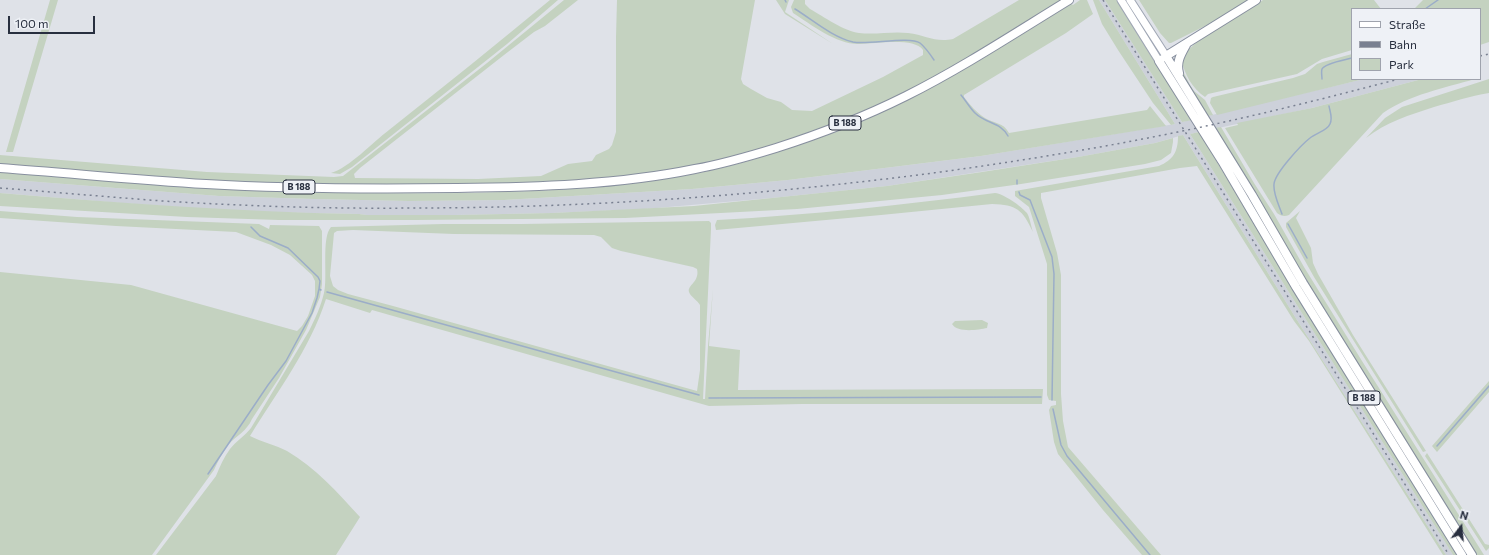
<!DOCTYPE html>
<html>
<head>
<meta charset="utf-8">
<style>
  body { margin:0 }
  #map { position:relative; width:1489px; height:555px; overflow:hidden; background:#dfe2e8; font-family:Commissioner,sans-serif }
  canvas { display:block }
  .legend { position:absolute; left:1351px; top:8px; width:130px; height:72px; box-sizing:border-box; background:#eef1f6; border:1px solid #9fa3ad; margin:0; padding:5px 7px; list-style:none; font-size:12px; color:#282f3f }
  .legend li { display:flex; align-items:center; gap:8px; height:20px }
  .legend b { width:20px; border:1px solid #9fa3ad }
  .north { position:absolute; left:1441px; top:507px; width:40px; height:40px; -webkit-text-stroke:3px #eef1f6; paint-order:stroke; rotate:16deg; font-size:11px; font-weight:700; line-height:16px; text-align:center; color:#282f3f }
  .north::after { content:''; display:block; margin:auto; width:14px; height:18px; background:#282f3f; clip-path:polygon(50% 0,100% 100%,50% 72%,0 100%) }
  .scale { position:absolute; left:8px; top:16px; width:87px; height:18px; box-sizing:border-box; border:2px solid #282f3f; border-top:0; padding-left:5px; font-size:12px; line-height:14px; white-space:nowrap; color:#282f3f; -webkit-text-stroke:3px #eef1f6; paint-order:stroke }
</style>
</head>
<body>
<div id="map">
<canvas width="1489" height="555"></canvas>
<ul class="legend">
<li><b style="height:5px;background:#fff"></b>Straße</li>
<li><b style="height:5px;background:#798091"></b>Bahn</li>
<li><b style="height:11px;background:#c4d2c0"></b>Park</li>
</ul>
<div class="north">N</div>
<div class="scale">100 m</div>
</div>
<script>
const ctx = document.querySelector('canvas').getContext('2d');
ctx.lineJoin = 'round';
function fillPath(path, color) { ctx.fillStyle = color; ctx.fill(path, 'evenodd'); }
function strokePath(path, color, width, dash) { ctx.strokeStyle = color; ctx.lineWidth = width; ctx.lineCap = dash ? 'butt' : 'round'; ctx.setLineDash(dash || []); ctx.stroke(path); }
function drawText(font, color, halo, rows, align = 'center') {
  ctx.font = font + ' Commissioner,sans-serif'; ctx.lineWidth = 3; ctx.setLineDash([]); ctx.textBaseline = 'middle'; ctx.strokeStyle = halo; ctx.fillStyle = color; for (const [text, x, y, turn = 0] of rows) {
    ctx.save(); ctx.translate(x, y); ctx.rotate((+turn || 0) * Math.PI / 180); ctx.textAlign = isNaN(turn) ? turn : align; if (halo) ctx.strokeText(text, 0, 0); ctx.fillText(text, 0, 0); ctx.restore();
  }
}
fillPath(new Path2D(`
  M1099,0H1105L1182,122L1364,79H1422L1312,108L1190,134L1453,555H1446L1297,320L1183,135L1155,143L1078,157L887,186L772,198L645,209L552,213L455,215H367L359,214L265,212L217,210L121,203L0,193V179L219,196L314,199L409,201L504,200L692,189L788,180L981,156L1175,124Z`), '#cdd1da');
fillPath(new Path2D(`
  M50,0H58L13,152H6Z
  M550,0H558L507,44L352,167L340,174L331,173C349,168 373,142 389,130C443,87 497,44 550,0Z
  M564,0H578L545,26L534,32L504,55L360,168L354,174L355,178L478,179L541,176L568,164L592,161L596,155L609,149L612,145L616,132V37L617,0H755L741,79L743,84L751,89L767,98L781,102L792,110L812,111L883,77L923,55V50C914,37 875,44 860,44C837,45 812,25 793,13L791,7L794,0H805V4L810,9C824,17 844,31 859,33C876,35 892,31 908,33C926,35 935,43 953,39L1019,0H1061C976,55 888,109 791,140C735,157 677,172 619,177C556,183 494,184 431,184C361,185 291,184 221,181C147,177 73,170 0,164V155L207,172L334,177L343,176L487,63Z
  M776,0H789L785,12L833,44L785,14Z
  M1080,0H1087L1093,14L1066,33L964,95V97C970,105 977,113 985,118C995,124 1003,122 1009,133L1147,110L1150,106L1166,126L981,156L788,180L692,189L504,200L409,201L314,199L219,196L0,179V172C72,177 145,184 217,188C299,193 381,194 463,193C564,191 665,187 762,157C808,143 854,126 897,105C958,76 1014,39 1071,4L1073,5Z
  M1093,0H1099L1175,124L1171,125L1153,103L1118,50L1102,24Z
  M1105,0H1117L1193,120L1182,122Z
  M1139,0H1250L1215,21L1171,43H1169L1160,33Z
  M1263,0H1374L1381,9H1352V50L1322,59L1297,74L1208,94L1205,97C1192,88 1185,75 1181,59C1195,37 1240,15 1263,0Z
  M1423,0H1489V42L1480,45V9H1414Z
  M1352,54V79H1364L1217,115L1210,103L1211,98L1213,97L1293,78L1305,74L1317,64L1323,62Z
  M1182,69L1190,85L1194,91L1205,100L1213,115L1208,116L1183,77L1181,73Z
  M1422,79H1475C1444,88 1409,95 1383,113L1289,215C1284,217 1281,216 1277,213L1225,128L1238,125L1237,123L1312,108Z
  M1489,79V93C1470,96 1452,102 1434,107C1410,115 1386,122 1366,138L1385,118L1402,107Z
  M1221,127L1254,183L1274,214L1304,267L1362,361L1484,555H1476L1274,227L1215,128Z
  M1199,132L1328,347L1458,555H1453L1190,134Z
  M1183,135L1297,320L1446,555H1443L1309,341L1294,321L1197,166L1180,168L1041,193V198L1057,253L1061,275V394L1063,421L1068,447L1161,555H1142L1103,510L1058,454L1054,442L1049,410L1051,406L1056,405V401L1049,400L1047,395V264L1029,207L1015,196V191L1159,166C1173,160 1178,152 1178,136Z
  M1173,138V142L1171,153L1161,160L1145,164L1021,184L942,195L797,209L625,218L415,220H279L187,217L0,206V193C120,203 239,212 359,214L367,215H455L552,213L694,206L772,198L887,186L982,172L1078,157L1155,143Z
  M995,193C1004,194 1021,206 1027,213C1030,218 1031,226 1033,232C1022,209 1017,205 992,204L881,215L716,230L715,225L717,220C810,215 902,205 995,193Z
  M0,211L77,217L259,224L269,229L270,225L319,226L322,231V284L320,297L306,330L279,378L252,419C247,431 236,436 228,445C222,453 218,461 214,470L152,555H0V272L131,285L297,331L302,326L308,316L315,296V281L312,275L290,255L271,245L236,232L116,226L0,218Z
  M1300,211L1296,218L1311,248L1313,263L1318,274L1353,335L1426,451L1423,452L1314,277L1286,227V223Z
  M709,221L711,223V229L703,399H705L708,346L713,288L709,346L740,350L738,390L1043,389L1042,404H802L709,406L372,310L370,313L326,299C310,349 277,392 250,436C261,442 276,445 287,451C316,468 337,492 360,517L336,555H156L216,476C220,466 224,457 230,449C236,441 245,436 251,428L309,331C315,319 321,306 324,293C328,277 321,238 331,227L443,224H521ZM353,230L454,234L594,235L601,237L612,248L621,251L693,267L697,269C700,282 687,285 689,292C690,296 698,301 700,305V370L697,391L393,306L348,294L338,290L333,286L330,276L334,233L337,231Z
  M982,320L988,323L987,328C978,330 957,333 952,324L955,321Z
  M1489,381V392L1437,452L1432,446Z
  M1427,453L1485,544L1489,545V548L1486,551L1429,462L1425,456Z`), '#c4d2c0');
strokePath(new Path2D(`
  M785,0L786,2
  M795,9C813,20 832,37 853,42C868,45 910,36 920,43C925,47 930,54 934,60
  M1425,9L1438,0
  M1322,79C1322,76 1321,72 1322,69C1325,63 1345,60 1352,58
  M961,95C966,101 970,108 975,113C986,124 1001,122 1008,136
  M1017,180V184
  M1019,192L1020,195L1030,200L1052,257L1054,274L1052,400
  M1282,214C1279,205 1273,194 1274,184C1275,173 1301,145 1310,138C1316,133 1327,131 1330,124C1333,118 1330,112 1329,106
  M1288,224L1307,258
  M251,227L260,236L288,248L318,277L320,281L319,289L321,290
  M327,292L699,395
  M709,398L1041,397
  M1053,409L1061,445L1067,456L1150,555
  M1437,446L1489,386
  M208,474L268,385L286,361L312,313L317,298L319,289`), '#9badc8', 1.5);
const major = new Path2D(`
  M1121,0L1159,61L1166,56L1130,0`);
const highway = new Path2D(`
  M1256,0L1166,56L1252,195L1303,283L1472,555
  M1159,61L1222,161L1296,287L1462,555
  M1179,73C1176,62 1181,54 1186,45
  M0,168C69,173 137,180 206,184C289,189 373,189 457,188C536,187 617,185 695,169C723,164 750,156 776,148C820,134 864,117 906,96C962,68 1015,33 1069,0`);
strokePath(major, '#9fa6b4', 9);
strokePath(highway, '#878f9e', 10);
strokePath(major, '#fff', 7);
strokePath(highway, '#fff', 8);
strokePath(new Path2D(`
  M1103,0L1449,555
  M1480,56L1489,54
  M0,188C54,192 108,197 163,201C245,206 328,209 411,208C590,208 770,195 948,171C1018,161 1088,150 1158,136C1239,120 1319,100 1399,79`), '#798091', 1.5, [2, 4]);
for (const [x, y, w] of [
  [845,123,32],
  [299,187,32],
  [1364,398,32]
]) { const box = new Path2D(); box.roundRect(x - w / 2, y - 7, w, 14, 3); ctx.fillStyle = '#eef1f6'; ctx.fill(box); strokePath(box, '#282f3f', 1); }
drawText('bold 9px', '#282f3f', null, [
  ["B 188",845,123],
  ["B 188",299,187],
  ["B 188",1364,398]
]);
</script>
</body>
</html>
